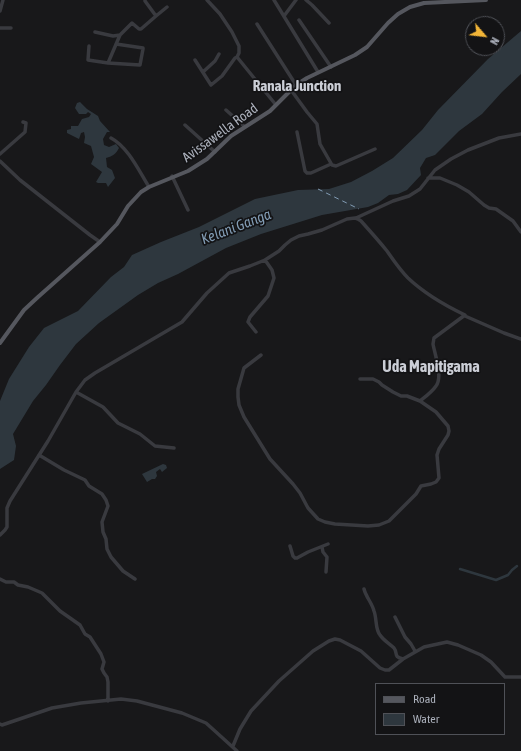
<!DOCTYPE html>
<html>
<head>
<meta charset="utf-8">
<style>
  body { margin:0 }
  #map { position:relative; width:521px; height:751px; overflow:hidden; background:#18181a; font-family:"Asap Condensed",sans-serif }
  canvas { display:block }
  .legend { position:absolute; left:375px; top:683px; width:130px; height:52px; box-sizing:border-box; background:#131315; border:1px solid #4f5157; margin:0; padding:5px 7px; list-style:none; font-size:12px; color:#aaafba }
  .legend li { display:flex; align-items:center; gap:8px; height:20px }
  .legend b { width:20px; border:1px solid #4f5157 }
  .north { position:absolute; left:465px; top:16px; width:40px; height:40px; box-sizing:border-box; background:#131315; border:1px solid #4f5157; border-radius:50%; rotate:118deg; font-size:11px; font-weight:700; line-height:16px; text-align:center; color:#aaafba }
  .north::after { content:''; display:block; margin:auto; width:14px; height:18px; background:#f2b538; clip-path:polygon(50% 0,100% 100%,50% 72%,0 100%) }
</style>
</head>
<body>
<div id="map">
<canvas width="521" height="751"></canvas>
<ul class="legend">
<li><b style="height:5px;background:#55575e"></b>Road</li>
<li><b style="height:11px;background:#2e373e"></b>Water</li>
</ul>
<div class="north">N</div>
</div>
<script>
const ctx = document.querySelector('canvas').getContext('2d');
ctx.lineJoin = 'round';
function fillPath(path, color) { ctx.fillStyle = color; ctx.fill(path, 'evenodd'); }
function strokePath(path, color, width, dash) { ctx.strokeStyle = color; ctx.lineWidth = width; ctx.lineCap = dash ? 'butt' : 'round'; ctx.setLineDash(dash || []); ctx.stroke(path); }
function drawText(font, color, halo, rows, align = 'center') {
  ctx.font = font + ' "Asap Condensed",sans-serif'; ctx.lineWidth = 3.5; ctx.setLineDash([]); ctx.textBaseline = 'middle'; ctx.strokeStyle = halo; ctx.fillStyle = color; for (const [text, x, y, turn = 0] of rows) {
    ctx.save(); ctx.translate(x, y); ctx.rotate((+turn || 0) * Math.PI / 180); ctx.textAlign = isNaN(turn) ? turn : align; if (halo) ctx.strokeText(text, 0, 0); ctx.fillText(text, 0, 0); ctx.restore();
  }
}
fillPath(new Path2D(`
  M521,31V74L502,92L482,114L459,131L435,155L426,158L420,168L421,175L407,190L398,194L389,195L378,203L368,207L322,215L261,234L226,248L178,274L158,283L138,295L99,323L76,344L60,365L46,385L33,401L13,434L16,446L14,460L0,469V401L9,379L29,347L44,328L78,311L111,277L124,267L132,255L161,242L199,227L255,199L298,190L329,189L351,182L372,171L393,158L422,130L438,110L488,59Z
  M80,102L87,109L98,116L100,121L110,132H107L103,139L104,145L109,147L116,144L119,148C116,154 113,156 106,158L107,167L112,170L115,178L108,187L106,183H98L96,182L102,172L91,164L94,157L91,146L84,143L85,137L84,132L81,133L79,139L67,133V130L71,129V126H78L82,119L89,117L91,114L88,112L86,114H79L75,108L77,103Z
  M163,464L166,465L167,468L162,472L160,469L156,472L157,476L155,479H152L147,482L142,474Z`), '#2e373e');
strokePath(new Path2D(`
  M460,569L496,580L508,575L512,570L517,566`), '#2e373e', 2.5);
strokePath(new Path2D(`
  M318,189L359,209`), '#829cb4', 1, [5, 4]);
strokePath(new Path2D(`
  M274,0L318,72
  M306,0L312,5L329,23
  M0,11L3,0
  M156,16L167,7
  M284,16L296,0
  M299,20L331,67
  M257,24L296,85
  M0,28H11
  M95,32L113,36L120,35
  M116,44L143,48V49L140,65L108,63L120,35L132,23L139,29H141L156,16L145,1V0
  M89,46L88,60L108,63
  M237,57L276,105
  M195,60L211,85L222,76L235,58L237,57L239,53V46L232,32L220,14L207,0
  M203,72L215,61L219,54
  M291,90L307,112L317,124L320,144L332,165L336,166L375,149
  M226,110L245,127
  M185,125L215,152
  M297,132L305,171L307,173H311L331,164
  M111,138C128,147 139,171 149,187
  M0,154L25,132L26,123L23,122
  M0,161L20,180L90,235L100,242
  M172,176L188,210
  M428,178H440L457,185L469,192L484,205L489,208L496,209L513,221L521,232
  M356,218L393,201L409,196L420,189L435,170L451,159L468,150L499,138L521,134
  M256,332L248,322L250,317L268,296L274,278L272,270L265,260
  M261,355L244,368L238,389V397L239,405L244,417L270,459L293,484L300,493L308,508L318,519L325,522L335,524L368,526L379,525L389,521L416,494L421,486L431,484L436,482L439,478L437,455L439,449L448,435L449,431L448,426L436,412L420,401L407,396H401L393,392L382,385L379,382L373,379H360
  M76,392L103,407L118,423L140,434L155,446L174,448
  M420,401C425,397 432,392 436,386C443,377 435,355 433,344L434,338L465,315
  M39,455L64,470L85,480L89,486L102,494L106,500L108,506L102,522L103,532L106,539L107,549L111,557L123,571L135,579
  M0,535L5,530L7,527V508L10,501L48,441L76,392L85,380L95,373L182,322L207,293L229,273L250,266L265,260L279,251L285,245L291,240L299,236L308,234L322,230L347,219L355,218L358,219L361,221C370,231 379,241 387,251C394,261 400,270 408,278C425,294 444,305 465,315V316L504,333L521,339
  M290,546L293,556L295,558H297L308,552L328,544
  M322,547L323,552L327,557L326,572
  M0,579L6,582H14L18,585L28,587L42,593L60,611L80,625L85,634L90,637L101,654L104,662L102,669L104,673L107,677L108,682V701
  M364,589C366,597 372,603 374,611C377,619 375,629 380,635C383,640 390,644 394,648C398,653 393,657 403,659
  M395,617L405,637L411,644L415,651
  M0,724L2,725L52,708L81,703L121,699L137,701L182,713L206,723L216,732L237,751
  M233,746L240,729L251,711L279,681L313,651L329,641L335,639L340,640L361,651L380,668L385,670H389L403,659L424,647L447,642L458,645L481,655L491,662L505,677H521`), '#393a3f', 3.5);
strokePath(new Path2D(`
  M0,343L24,310L38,297L100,242L117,224L128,206L141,192L149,187L188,171L207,159L231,136L270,111L296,85L307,78L355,55L367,47L388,23L398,14L410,7L424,3L486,0`), '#55575e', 4);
drawText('14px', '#aaafba', '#131315', [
  ["Avissawella Road",220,133,-36]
]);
drawText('bold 15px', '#cbced6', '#131315', [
  ["Ranala Junction",297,86]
]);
drawText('italic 15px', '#829cb4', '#131315', [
  ["Kelani Ganga",236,227,-21]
]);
drawText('bold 16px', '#cbced6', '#131315', [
  ["Uda Mapitigama",431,367]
]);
</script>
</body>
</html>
